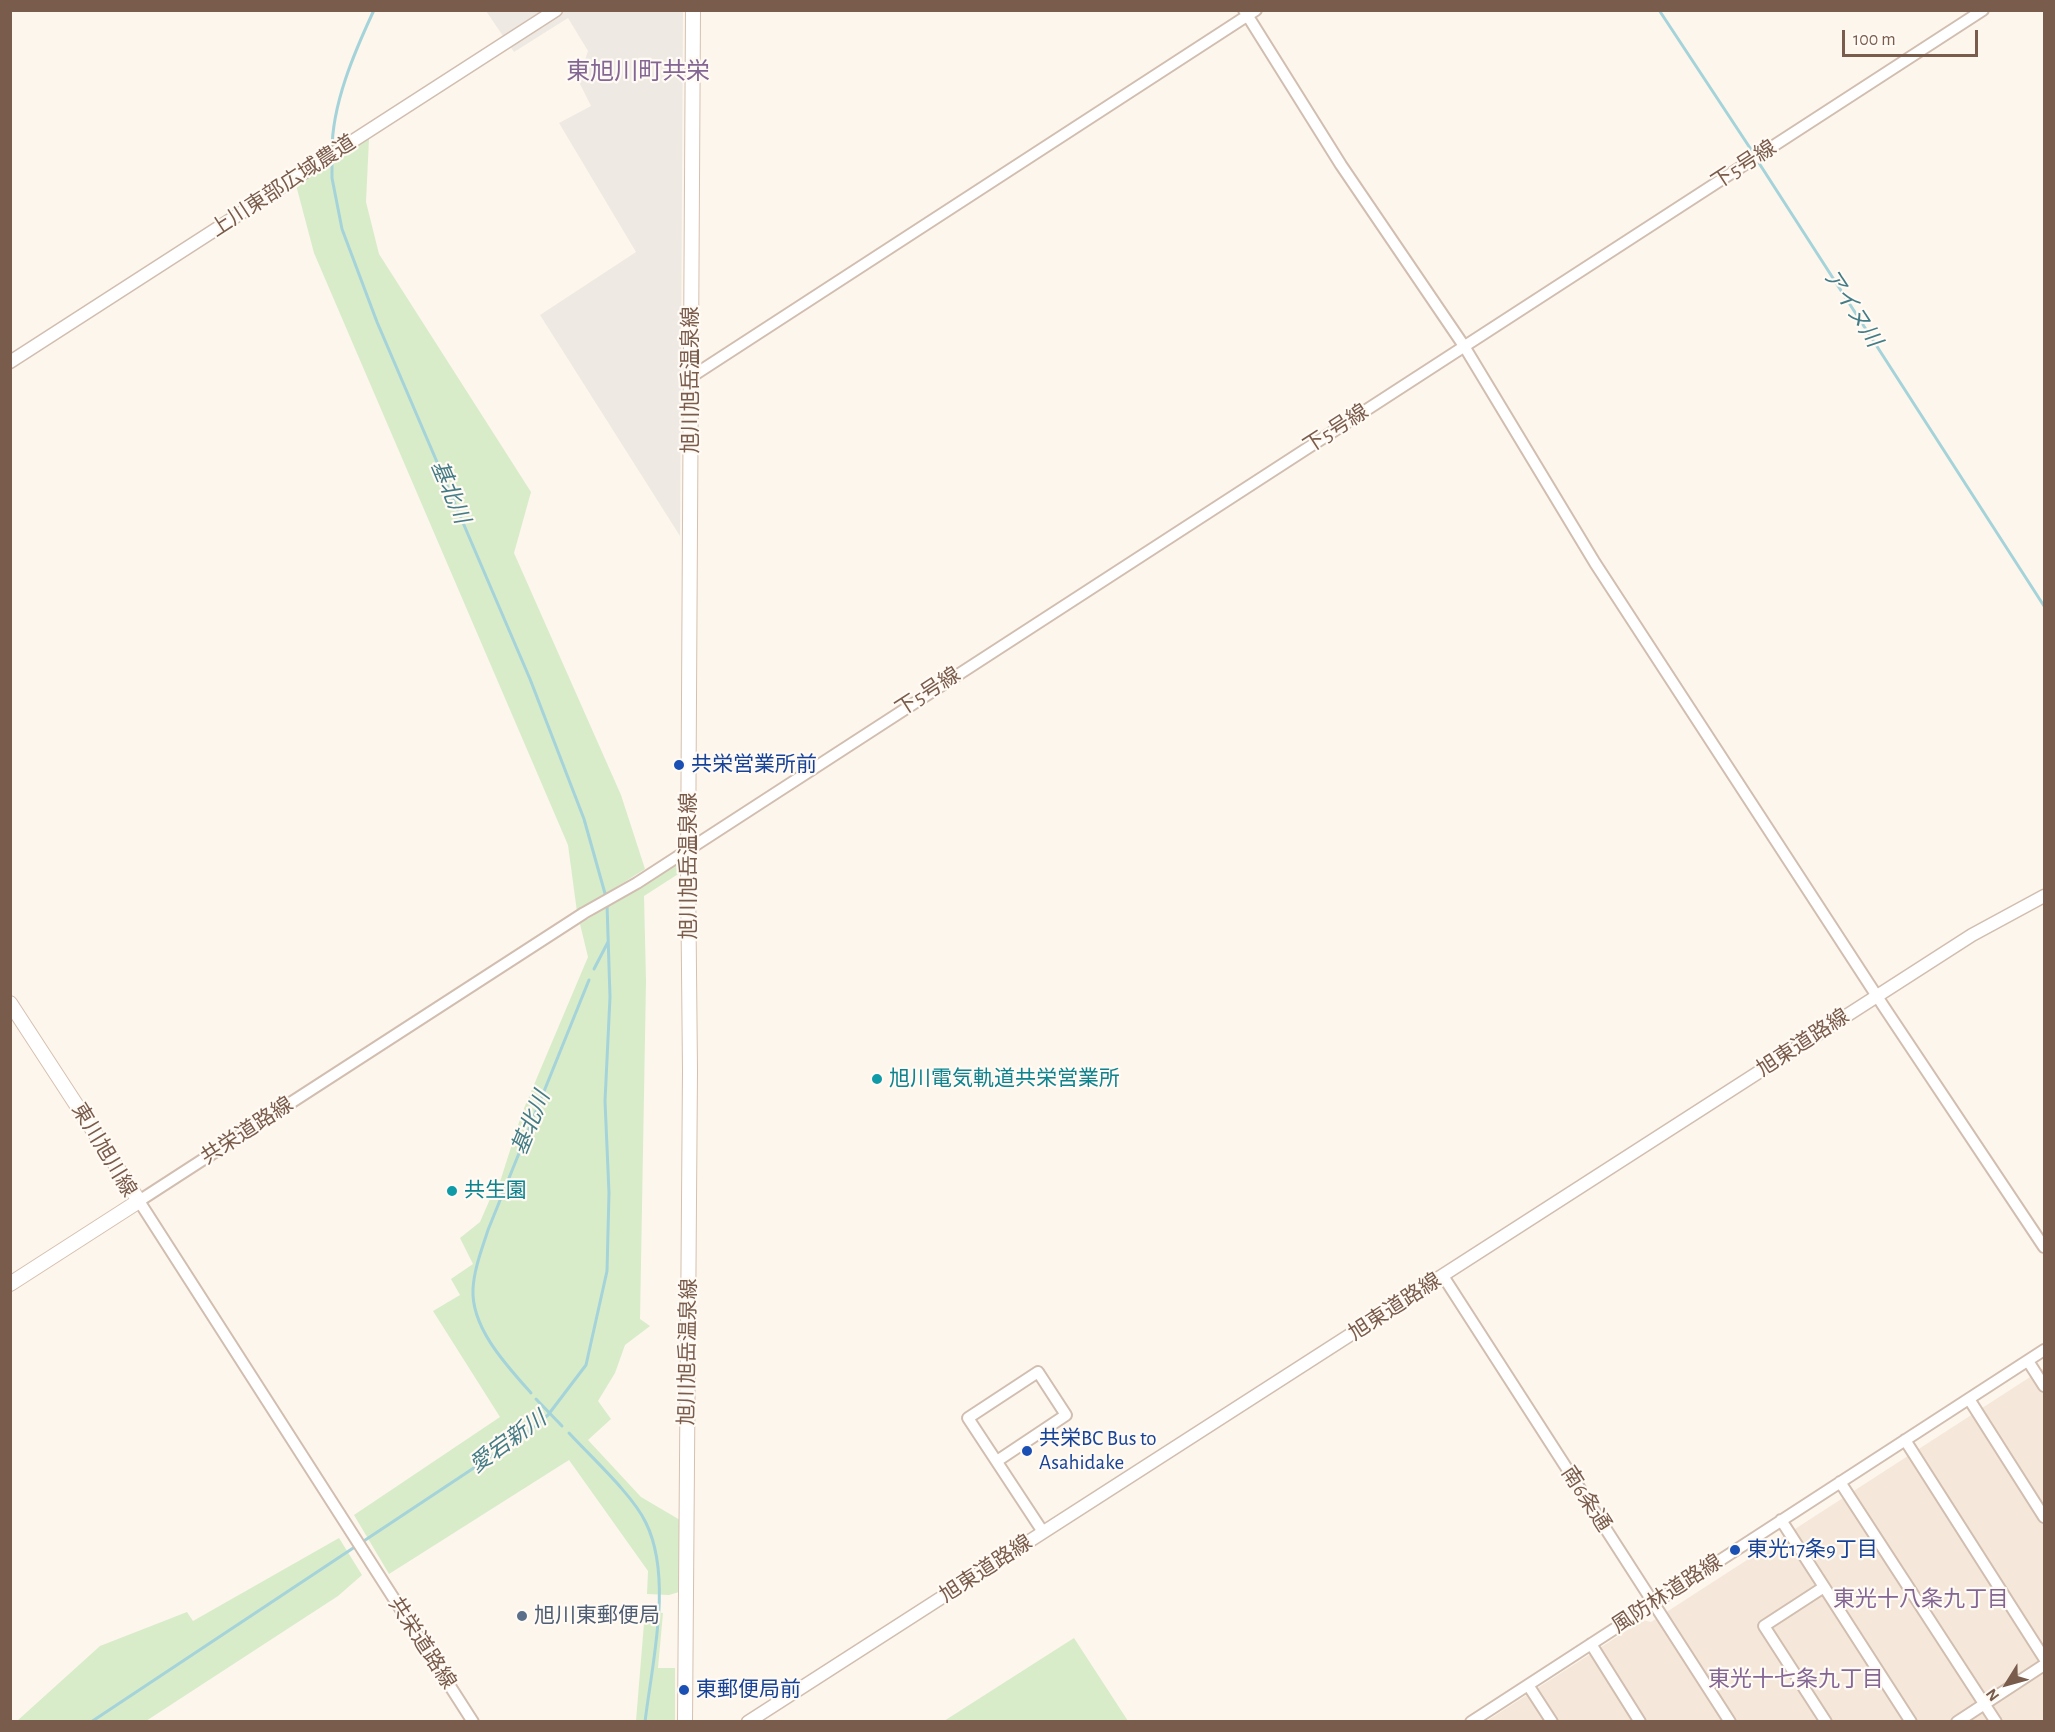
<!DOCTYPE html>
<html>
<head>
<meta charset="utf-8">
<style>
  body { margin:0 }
  #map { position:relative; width:2055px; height:1732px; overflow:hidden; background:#fdf6ec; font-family:"Alegreya Sans",sans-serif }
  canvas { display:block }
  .frame { position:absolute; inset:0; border:12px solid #7a5c4d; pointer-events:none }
  .north { position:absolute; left:1977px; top:1654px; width:60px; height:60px; -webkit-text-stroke:4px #fffaf3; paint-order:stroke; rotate:233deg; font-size:16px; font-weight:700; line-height:24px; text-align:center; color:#7a5c4d }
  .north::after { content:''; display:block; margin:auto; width:21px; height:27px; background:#7a5c4d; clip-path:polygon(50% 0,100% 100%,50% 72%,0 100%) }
  .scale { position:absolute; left:1842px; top:30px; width:136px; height:27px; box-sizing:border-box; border:3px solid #7a5c4d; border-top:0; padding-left:8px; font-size:18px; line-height:21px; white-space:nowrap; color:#7a5c4d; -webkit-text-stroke:4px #fffaf3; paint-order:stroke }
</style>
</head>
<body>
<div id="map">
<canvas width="2055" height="1732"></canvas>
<div class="frame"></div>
<div class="north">N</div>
<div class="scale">100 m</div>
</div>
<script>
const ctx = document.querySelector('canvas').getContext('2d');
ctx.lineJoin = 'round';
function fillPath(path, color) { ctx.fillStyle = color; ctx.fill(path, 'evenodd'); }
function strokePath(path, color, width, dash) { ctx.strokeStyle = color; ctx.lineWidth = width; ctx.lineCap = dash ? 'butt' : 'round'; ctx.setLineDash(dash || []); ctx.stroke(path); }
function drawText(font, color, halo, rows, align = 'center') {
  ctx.font = font + ' "Alegreya Sans","Noto Sans JP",sans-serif'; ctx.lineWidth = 4.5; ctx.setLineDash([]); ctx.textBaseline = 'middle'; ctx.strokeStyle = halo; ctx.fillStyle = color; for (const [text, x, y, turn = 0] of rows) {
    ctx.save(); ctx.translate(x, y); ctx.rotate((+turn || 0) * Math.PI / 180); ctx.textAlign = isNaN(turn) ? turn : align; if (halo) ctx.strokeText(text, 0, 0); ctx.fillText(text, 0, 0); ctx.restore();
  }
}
fillPath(new Path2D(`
  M2044,1368V1721L1485,1722L1643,1620L1651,1622Z`), '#f5e8da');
fillPath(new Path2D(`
  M486,11H683L680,536L540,315L636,252L559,123L591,106L578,80L588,51L568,18L514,52Z`), '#efe9e4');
fillPath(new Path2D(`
  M369,139L366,202L379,254L531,492L514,553L621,795L645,869L577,912L568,845L314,253L296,185Z
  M686,856V869L644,896L646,981L640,1319L650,1326L625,1345L615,1373L598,1401L611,1419L588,1440L641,1497L680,1520L679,1592L669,1595L647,1594L648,1571L569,1460L389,1574L354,1515L500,1417L433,1311L460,1295L451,1279L473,1264L460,1238L480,1222L490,1199L498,1188L522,1113L588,957L580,924Z
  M339,1538L362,1575L338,1596L146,1721H17L100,1646L187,1612L193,1621Z
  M645,1611L663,1613L658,1668H675V1721H636Z
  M1074,1638L1128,1721H944Z`), '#d8ecc9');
strokePath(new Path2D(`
  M1659,10L1754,154
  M332,151C332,104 354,53 374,10
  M332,158V178L342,229L377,322L530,679L584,819L606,897
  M1757,160L2044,606
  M594,969L608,942
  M531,1393C507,1366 471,1328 473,1289C474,1269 482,1249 488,1230L589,980
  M536,1399L562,1426
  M569,1433C591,1457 633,1495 646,1523C673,1578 652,1663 645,1722
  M91,1722L528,1432L548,1415L586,1365L607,1271L609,1193L605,1101L610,997L607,904`), '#a5d3da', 3);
const minor = new Path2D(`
  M1244,10L1341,165L1464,346L1595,563L1884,1007L2044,1247
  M691,377L1256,10
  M1443,1276L1730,1722
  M2028,1361L2044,1386
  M1969,1399L2044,1517
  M1905,1440L2044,1658
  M997,1461L1066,1415L1038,1372L968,1418L1043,1532
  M1840,1482L1996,1722
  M1781,1520L1911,1722
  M1824,1587L1764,1626L1826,1722
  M1591,1644L1640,1722
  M1528,1685L1552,1722
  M473,1722L139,1201L584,913L637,883L1983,10
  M1471,1722L2044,1350
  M1957,1722L2044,1665`);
const tertiary = new Path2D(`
  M10,362L556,10
  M748,1722L1972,935L2044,896`);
const secondary = new Path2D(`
  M10,1003L139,1201L10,1284
  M685,1722L690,1071L688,870L693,10`);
strokePath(minor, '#d1beb0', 14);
strokePath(tertiary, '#d1beb0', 15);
strokePath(secondary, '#d6c0b0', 16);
strokePath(minor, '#fff', 10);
strokePath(tertiary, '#fff', 12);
strokePath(secondary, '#fff', 14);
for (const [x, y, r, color] of [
  [679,765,6,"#1a4fb4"],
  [877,1079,6,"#0f9aa8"],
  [452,1191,6,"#0f9aa8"],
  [1027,1451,6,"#1a4fb4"],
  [1735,1550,6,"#1a4fb4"],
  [522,1616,6,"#5c6f8a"],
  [684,1690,6,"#1a4fb4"]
]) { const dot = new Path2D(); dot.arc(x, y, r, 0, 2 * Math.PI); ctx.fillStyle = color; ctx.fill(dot); strokePath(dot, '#fffaf3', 2); }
drawText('21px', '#7a5c4d', '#fffaf3', [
  ["下5号線",1744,165,-33],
  ["上川東部広域農道",283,186,-33],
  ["旭川旭岳温泉線",691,380,-90],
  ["下5号線",1336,429,-33],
  ["下5号線",928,692,-33],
  ["旭川旭岳温泉線",689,866,-90],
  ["旭東道路線",1803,1043,-33],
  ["共栄道路線",247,1131,-33],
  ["東川旭川線",104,1150,59],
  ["旭東道路線",1395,1307,-33],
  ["旭川旭岳温泉線",688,1352,-89],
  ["南6条通",1586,1499,57],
  ["旭東道路線",986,1569,-33],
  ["風防林道路線",1667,1594,-33],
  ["共栄道路線",422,1643,57]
]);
drawText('21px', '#164399', '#fffaf3', [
  ["共栄営業所前",691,765],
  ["共栄BC Bus to",1039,1439],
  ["Asahidake",1039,1463],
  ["東光17条9丁目",1747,1550],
  ["東郵便局前",696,1690]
], 'left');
drawText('21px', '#0d838f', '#fffaf3', [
  ["旭川電気軌道共栄営業所",889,1079],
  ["共生園",464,1191]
], 'left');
drawText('21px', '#4e5e75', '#fffaf3', [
  ["旭川東郵便局",534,1616]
], 'left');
drawText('italic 22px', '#437c86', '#fffaf3', [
  ["アイヌ川",1852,308,57],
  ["基北川",450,492,67],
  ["基北川",531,1123,-68],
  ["愛宕新川",508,1442,-36]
]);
drawText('22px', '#846695', '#fffaf3', [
  ["東光十八条九丁目",1921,1599],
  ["東光十七条九丁目",1796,1679]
]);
drawText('24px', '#846695', '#fffaf3', [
  ["東旭川町共栄",638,72]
]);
</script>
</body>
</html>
